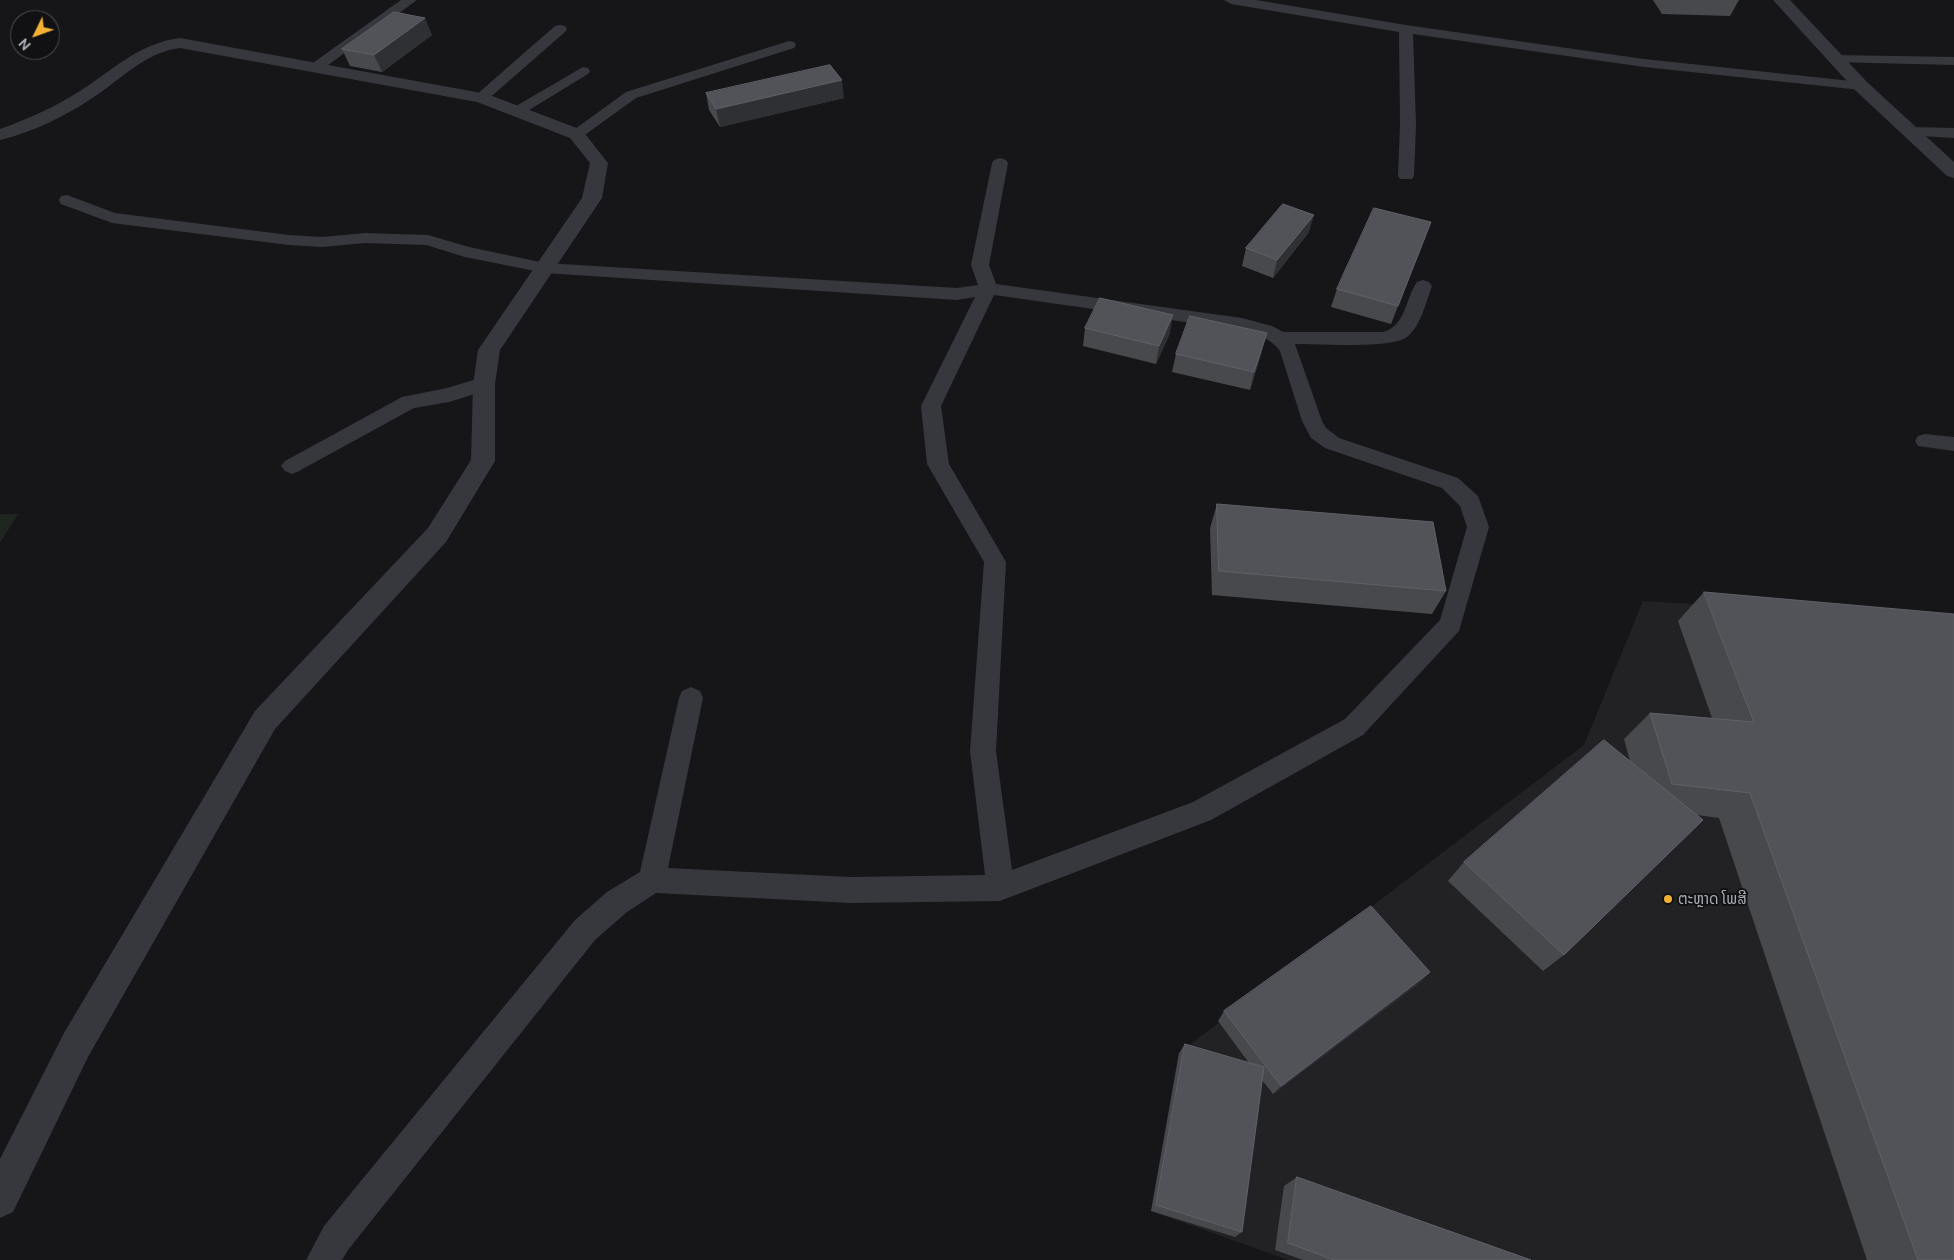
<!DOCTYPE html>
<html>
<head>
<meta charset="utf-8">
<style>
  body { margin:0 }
  #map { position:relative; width:1954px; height:1260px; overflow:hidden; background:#161618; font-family:Ubuntu,sans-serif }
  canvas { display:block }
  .north { position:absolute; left:10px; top:10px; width:50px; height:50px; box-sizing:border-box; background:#111113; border:1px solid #4d4f55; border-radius:50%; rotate:228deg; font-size:14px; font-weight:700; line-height:20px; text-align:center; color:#a8adb8 }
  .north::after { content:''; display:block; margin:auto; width:18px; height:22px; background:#f2b134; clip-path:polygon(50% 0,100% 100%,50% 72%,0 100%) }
</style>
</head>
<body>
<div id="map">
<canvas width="1954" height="1260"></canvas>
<div class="north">N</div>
</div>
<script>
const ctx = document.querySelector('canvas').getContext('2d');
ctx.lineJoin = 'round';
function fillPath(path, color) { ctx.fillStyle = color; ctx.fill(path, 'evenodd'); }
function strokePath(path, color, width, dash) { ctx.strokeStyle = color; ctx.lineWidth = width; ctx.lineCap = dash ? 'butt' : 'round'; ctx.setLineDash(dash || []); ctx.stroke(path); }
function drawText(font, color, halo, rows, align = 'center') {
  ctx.font = font + ' Ubuntu,"Noto Sans Lao",sans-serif'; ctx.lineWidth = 4; ctx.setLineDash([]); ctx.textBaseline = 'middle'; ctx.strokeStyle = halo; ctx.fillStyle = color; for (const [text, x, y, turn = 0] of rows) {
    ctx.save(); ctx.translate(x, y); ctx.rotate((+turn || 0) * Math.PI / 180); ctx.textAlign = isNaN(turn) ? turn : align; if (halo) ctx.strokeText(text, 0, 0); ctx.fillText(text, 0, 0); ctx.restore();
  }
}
fillPath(new Path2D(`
  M1643,601L1954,620V1260H1288L1151,1211L1179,1053L1584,745Z`), '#222225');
fillPath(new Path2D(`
  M0,514H18L0,543Z`), '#1e261f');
fillPath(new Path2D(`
  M401,0H417L320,71H310L308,68L310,65Z
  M1224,0H1256L1406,25L1644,59L1861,82L1866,83L1868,86L1866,89L1861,90L1644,67L1413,34L1416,125L1414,176L1412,179H1400L1398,176L1400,125L1399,32L1231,4Z
  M560,25L565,26L567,29L565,32L486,101H476L473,98L476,95L555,26Z
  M789,41L794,42L796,45L794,48L636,98L582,137H570L568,134L626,92Z
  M1836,55L1954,57V65L1831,62L1829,59L1831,56Z
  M583,67L588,68L590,71L588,74L521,115H511L508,112L511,109Z
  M1911,127L1954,128V138L1905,135L1903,132L1905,129Z
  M1000,158L1006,160L1008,163L989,265L996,284L1242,318L1272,326L1283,332H1383C1406,326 1405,299 1417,282L1423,280L1429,282L1432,286C1426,302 1421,326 1407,337C1391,349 1318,344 1295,344L1322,421L1326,428L1339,438L1458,478L1478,496L1489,527L1459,631L1363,735L1211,820L1000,901L851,903L656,893L627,912L595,940L348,1250L342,1260H306L324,1226L575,920L607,892L640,872L679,698L682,691L691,687L700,691L703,698L668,868L851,877L985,875L970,751L984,562L927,464L921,406L975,297L957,300L545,273L465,257L426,245L365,243L322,247L289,245L112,223L61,204L59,200L61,196L67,195L115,213L289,235L322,237L365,233L428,235L469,247L545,263L957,288L978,285L971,265L992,163L994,160ZM994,295L1242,330C1257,334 1270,338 1280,351L1302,421L1311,438L1325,448L1442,488L1460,506L1467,527L1440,620L1345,719L1193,802L1012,870L996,751L1006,562L949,464L941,406Z
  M484,377L491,379L494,384L491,389L449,402L414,408L299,471L292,474L285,471L281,466L285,461L402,397L447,388Z
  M1925,434L1954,437V451L1918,446L1915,441L1918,436Z`), '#37383d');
fillPath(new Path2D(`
  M180,38L487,94L582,130L608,163L602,198L500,350L495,384V461L446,542L275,729L88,1057L13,1212L0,1218V1159L64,1033L255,711L428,528L471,460L473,384L478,350L582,198L590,163L570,138L477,102L180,48C146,52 121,79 94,97C66,116 33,132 0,140V129C28,119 55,107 80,91C113,70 139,43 180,38Z`), '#37383d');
fillPath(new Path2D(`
  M1773,0H1790L1867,82L1954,162V178L1947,176L1855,90Z`), '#37383d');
fillPath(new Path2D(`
  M1653,0H1739L1730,16L1662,14Z
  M432,35L382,72L350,66L342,49Z
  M706,93L844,98L720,127L709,110Z
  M1431,222L1391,324L1331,307L1337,289Z
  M1309,232L1273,278L1242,266L1246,248Z
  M1085,328L1170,333L1156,364L1083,346Z
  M1262,351L1250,390L1172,372L1176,354Z
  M1217,504L1446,591L1432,614L1212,595L1210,528Z
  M1704,592L1954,1260H1867L1719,818L1697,815L1564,955L1543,971L1448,881L1464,862L1630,761L1624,739L1650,713L1712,718L1678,621Z
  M1430,972L1419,983L1273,1094L1262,1080L1242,1232L1235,1237L1151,1211L1179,1053L1185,1044L1249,1063L1218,1021L1224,1011Z
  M1297,1177L1531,1260H1303L1275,1250L1284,1186Z`), '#47494d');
fillPath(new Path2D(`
  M425,18L432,35L382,72L374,55Z
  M842,80L844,98L720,127L716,109Z
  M1314,215L1309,232L1273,278L1277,260Z
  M1173,315L1170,333L1156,364L1159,346Z
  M1267,333L1262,351L1250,390L1254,372Z
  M1430,972L1419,983L1273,1094L1281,1086Z`), '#2f3033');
const building = new Path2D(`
  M394,12L425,18L374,55L342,49Z
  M830,65L842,80L716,109L706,93Z
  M1283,204L1314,215L1277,260L1246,248Z
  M1374,208L1431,222L1398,306L1337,289Z
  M1100,298L1173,315L1159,346L1085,328Z
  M1190,316L1267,333L1254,372L1176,354Z
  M1217,504L1433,522L1446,591L1219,571Z
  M1704,592L1954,614V1260H1918L1750,793L1672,784L1650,713L1753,722Z
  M1604,740L1703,820L1564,955L1464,862Z
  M1371,906L1430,972L1281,1086L1224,1011Z
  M1185,1044L1264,1067L1242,1232L1156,1205Z
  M1297,1177L1531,1260H1334L1288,1243Z`);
fillPath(building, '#525359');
strokePath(building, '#5f6168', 1);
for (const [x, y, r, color] of [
  [1668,899,5,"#f2b134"]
]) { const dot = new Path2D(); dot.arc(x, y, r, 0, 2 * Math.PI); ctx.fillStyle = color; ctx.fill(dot); strokePath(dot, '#111113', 2); }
drawText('15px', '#a8adb8', '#111113', [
  ["ຕະຫຼາດ ໂພສີ",1678,899]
], 'left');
</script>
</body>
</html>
